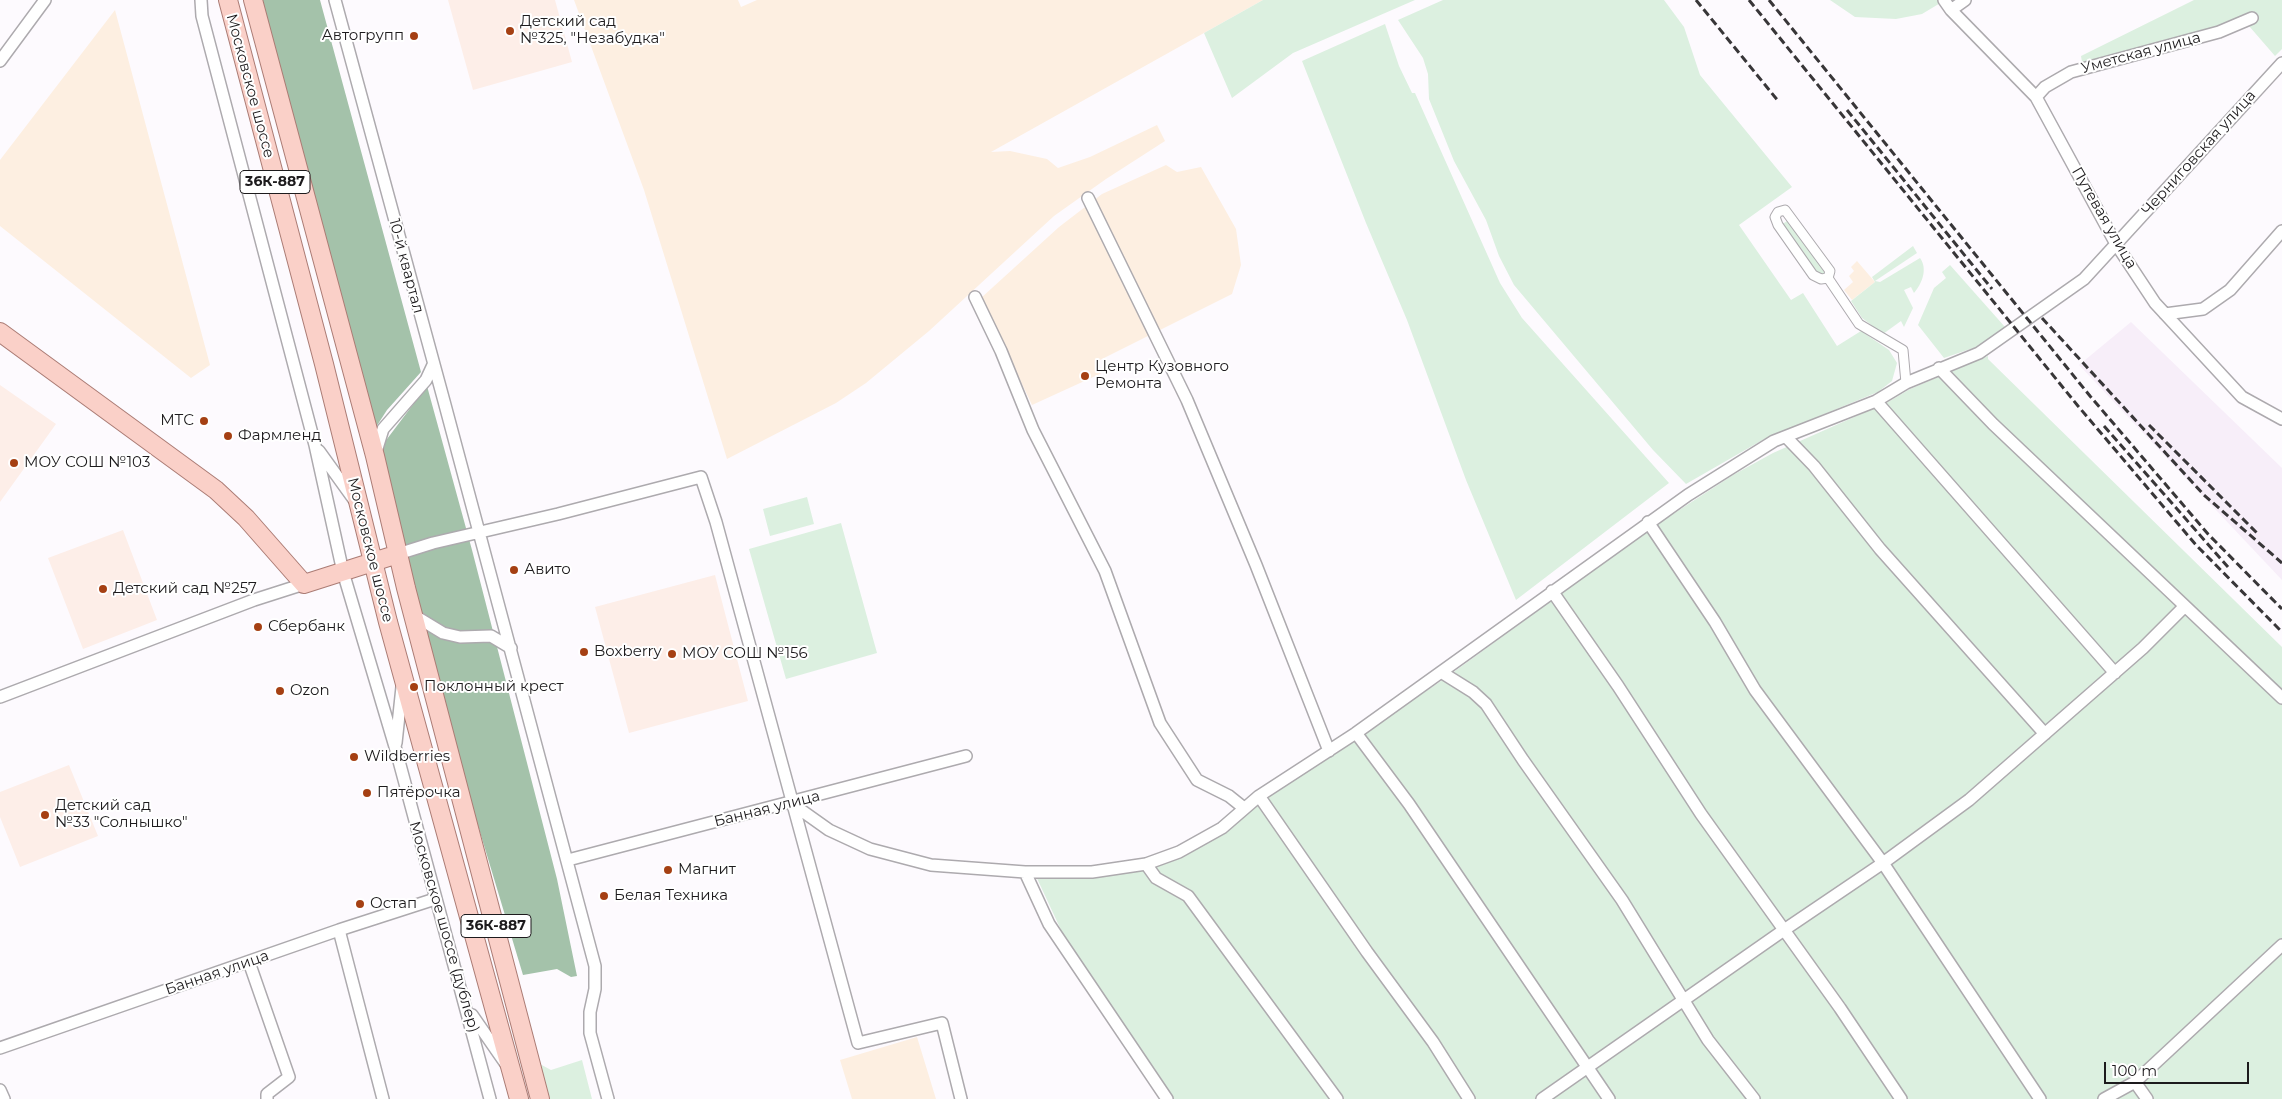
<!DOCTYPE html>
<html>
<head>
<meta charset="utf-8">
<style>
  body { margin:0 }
  #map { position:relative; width:2282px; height:1099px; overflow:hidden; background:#fdfafe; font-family:Montserrat,sans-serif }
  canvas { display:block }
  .scale { position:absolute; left:2104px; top:1062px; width:145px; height:22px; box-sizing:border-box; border:2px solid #1d1b1d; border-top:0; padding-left:6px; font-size:15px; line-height:18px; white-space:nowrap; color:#1d1b1d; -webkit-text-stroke:4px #fff; paint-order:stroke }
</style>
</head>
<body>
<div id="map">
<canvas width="2282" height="1099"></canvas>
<div class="scale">100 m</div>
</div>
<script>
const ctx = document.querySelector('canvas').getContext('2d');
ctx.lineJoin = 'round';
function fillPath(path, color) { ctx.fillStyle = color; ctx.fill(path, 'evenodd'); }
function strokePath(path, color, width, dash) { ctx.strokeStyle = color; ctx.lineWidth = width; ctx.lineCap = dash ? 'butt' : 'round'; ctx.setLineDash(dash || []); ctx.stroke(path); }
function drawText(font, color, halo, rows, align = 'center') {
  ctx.font = font + ' Montserrat,sans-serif'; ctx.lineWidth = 4; ctx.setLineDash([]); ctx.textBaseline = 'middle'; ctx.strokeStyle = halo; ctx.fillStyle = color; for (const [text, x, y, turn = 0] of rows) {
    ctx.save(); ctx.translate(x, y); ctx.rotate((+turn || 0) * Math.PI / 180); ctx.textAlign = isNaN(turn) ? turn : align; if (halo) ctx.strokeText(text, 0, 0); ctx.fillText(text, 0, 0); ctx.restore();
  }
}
fillPath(new Path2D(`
  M2131,322L2282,468V580L2079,365Z`), '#f7eef9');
fillPath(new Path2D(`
  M574,0H738L741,7L757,0H1263L991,152L1010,151L1047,159L1058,168L1090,157L1157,125L1165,141L1106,179L1054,216L929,331L866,383L836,403L727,459L644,190Z
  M115,10L210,365L191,378L0,226V160Z
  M1166,165L1177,172L1201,167L1236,229L1241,265L1232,294L1098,361L1102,373L1032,405L981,298L1059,227L1102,194Z
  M1857,261L1875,282L1852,300L1844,290L1853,282L1849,276L1854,271L1851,267Z
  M917,1037L936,1099H852L840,1060Z`), '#fdefe1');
fillPath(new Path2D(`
  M448,0H555L572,62L473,90Z
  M0,385L56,424L0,502Z
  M123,530L157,620L83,649L48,558Z
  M715,575L748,701L629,733L595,607Z
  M69,765L98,836L20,867L0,817V792Z`), '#fdeee8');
fillPath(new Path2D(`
  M1263,0H1415L1293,53L1232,98L1204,33Z
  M1443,0H1664L1684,27L1700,75L1792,187L1739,225L1791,300L1803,293L1837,346L1861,331L1889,350L1897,363L1892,381L1878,392L1766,438L1686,484L1653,450L1514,285L1499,256L1486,220L1454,161L1429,99L1428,74L1423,58L1398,20Z
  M1830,0H1940L1942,2L1922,14L1896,19L1855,17Z
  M2194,0H2282V49L2275,56L2249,26L2181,38L2082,62L2081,56Z
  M1385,24L1399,66L1412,93H1415L1500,283L1522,318L1669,483L1516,600L1466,480L1407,320L1366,223L1302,61Z
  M1790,219L1826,272L1824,275L1815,271L1781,225Z
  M1913,246L1917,253L1875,281L1880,282L1920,258C1928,269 1922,284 1914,293L1911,287L1904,290L1913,308L1904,327L1901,321L1883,334L1862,318L1851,301L1875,282L1872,277Z
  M1950,265L2005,327L1982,345L1944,358L1918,325L1934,288L1946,278L1942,272Z
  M1988,356V359L2282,647V1099H1172L1090,982L1061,930L1035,874L1091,876L1202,841L1444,679L1650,529L1733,475L1773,453L1888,402L1910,389Z
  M807,497L814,524L770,536L763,509Z
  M841,523L877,653L786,679L749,549Z
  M582,1060L592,1099H547L538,1063L551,1070Z`), '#dcf0e0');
fillPath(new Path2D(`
  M253,0H320L421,372L387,410L369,438Z
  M427,386L472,550L557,879L577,976L571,977L557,969L523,975L415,616L377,465L384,443Z`), '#a4c2aa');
const pedestrian = new Path2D(`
  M1828,278L1821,279L1813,275L1778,225L1775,217L1778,212L1785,210L1830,271L1828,278L1859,324L1903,350L1906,383`);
const minor = new Path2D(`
  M201,0L202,16L315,445L343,572L396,750L490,1099
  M335,0C422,322 511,643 595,966V989L590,1012V1033L608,1099
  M1944,0L1951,10L2036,97L2116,244L2155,303L2242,397L2282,419
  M1951,10L1965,0
  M0,61L45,0
  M2036,97L2045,87L2071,72L2219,32L2252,18
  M1088,198L1187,400L1256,565L1329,751
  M975,297L1001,351L1033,430L1105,571L1160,723L1197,780L1229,796L1244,808
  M2165,314L2203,309L2230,290L2282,231
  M1939,368L1993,424L2282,698
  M1876,401L2115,673
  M1786,437L1814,466L1880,549L2045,734
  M319,451L355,501
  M375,455L383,429L426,380L433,365
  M1648,522L1715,622L1755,690L1883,863L2040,1099
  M398,554L433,543L558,514L701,477L716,522L858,1043L942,1023L961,1099
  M1552,591L1618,686L1701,814L1840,1008L1901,1099
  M415,616L443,633L460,637L491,636L511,648
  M1441,672L1473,692L1486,704L1523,760L1622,900L1708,1040L1754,1099
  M0,697L254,600L304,584
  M1356,733L1409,804L1609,1099
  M396,743L402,687
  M1259,796L1367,952L1433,1042L1469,1099
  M791,803L829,830L870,849L931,865L1025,872H1092L1146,864L1179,852L1222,828L1259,796L1356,733L1688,495L1774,441L1876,401L1906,383L1979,353L2084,279L2282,63
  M568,860L966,756
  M1146,864L1156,878L1188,896L1337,1099
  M1025,872L1049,924L1167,1099
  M339,930L383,1099
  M249,962L289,1077L267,1094V1099
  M472,1015L506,1064
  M0,1048L339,930L435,899
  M2135,1082L2147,1099
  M0,1090L4,1099
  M1542,1099L1784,930L1883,863L1969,800L2143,648L2184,607
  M2104,1099L2135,1082L2282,945`);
const primary = new Path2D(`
  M228,0L324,364L388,622L519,1099
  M253,0L375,456L406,588L540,1099
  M0,332L216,490L246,518L304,584L398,554`);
strokePath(pedestrian, '#adaaae', 11);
strokePath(minor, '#adaaae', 14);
strokePath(primary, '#ab7c75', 20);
strokePath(pedestrian, '#fff', 9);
strokePath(minor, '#fff', 11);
strokePath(primary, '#fad0c8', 18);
strokePath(new Path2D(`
  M1696,0L1779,102
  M1749,0L2078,406L2196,545L2282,632
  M1769,0L2090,396L2208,534L2282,609
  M1847,110L1992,289
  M2042,318L2204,495L2282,563
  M2149,425L2257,533
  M2104,426L2228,567`), '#383638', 3, [8, 4]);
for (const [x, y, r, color] of [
  [510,31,5,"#a54013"],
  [414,36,5,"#a54013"],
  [1085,376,5,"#a54013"],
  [204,421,5,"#a54013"],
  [228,436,5,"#a54013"],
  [14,463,5,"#a54013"],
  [514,570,5,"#a54013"],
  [103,589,5,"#a54013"],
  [258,627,5,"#a54013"],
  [584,652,5,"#a54013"],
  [672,654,5,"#a54013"],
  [414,687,5,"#a54013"],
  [280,691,5,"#a54013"],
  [354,757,5,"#a54013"],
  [367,793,5,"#a54013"],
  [45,815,5,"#a54013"],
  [668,870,5,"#a54013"],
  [604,896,5,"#a54013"],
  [360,904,5,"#a54013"]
]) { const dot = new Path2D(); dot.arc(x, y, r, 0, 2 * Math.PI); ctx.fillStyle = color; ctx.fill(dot); strokePath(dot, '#fff', 2); }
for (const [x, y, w] of [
  [275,182,70],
  [496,926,70]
]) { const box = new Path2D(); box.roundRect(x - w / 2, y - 11.5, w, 23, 4); ctx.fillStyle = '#fff'; ctx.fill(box); strokePath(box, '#1d1b1d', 1); }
drawText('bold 14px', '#1d1b1d', null, [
  ["36К-887",275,182],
  ["36К-887",496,926]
]);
drawText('15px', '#1d1b1d', '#fff', [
  ["Детский сад",520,22],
  ["№325, \"Незабудка\"",520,39],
  ["Автогрупп",404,36,"right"],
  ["Центр Кузовного",1095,367],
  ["Ремонта",1095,384],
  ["МТС",194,421,"right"],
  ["Фармленд",238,436],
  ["МОУ СОШ №103",24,463],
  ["Авито",524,570],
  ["Детский сад №257",113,589],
  ["Сбербанк",268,627],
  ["Boxberry",594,652],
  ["МОУ СОШ №156",682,654],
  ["Поклонный крест",424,687],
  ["Ozon",290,691],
  ["Wildberries",364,757],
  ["Пятёрочка",377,793],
  ["Детский сад",55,806],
  ["№33 \"Солнышко\"",55,823],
  ["Магнит",678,870],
  ["Белая Техника",614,896],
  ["Остап",370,904]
], 'left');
drawText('15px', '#1d1b1d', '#fff', [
  ["Уметская улица",2141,53,-15],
  ["Московское шоссе",250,86,75],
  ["Черниговская улица",2199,153,-48],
  ["Путевая улица",2104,218,60],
  ["10-й квартал",406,266,75],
  ["Московское шоссе",370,550,76],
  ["Банная улица",767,809,-14],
  ["Московское шоссе (дублер)",444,927,74],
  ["Банная улица",217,973,-19]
]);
</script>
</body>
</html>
